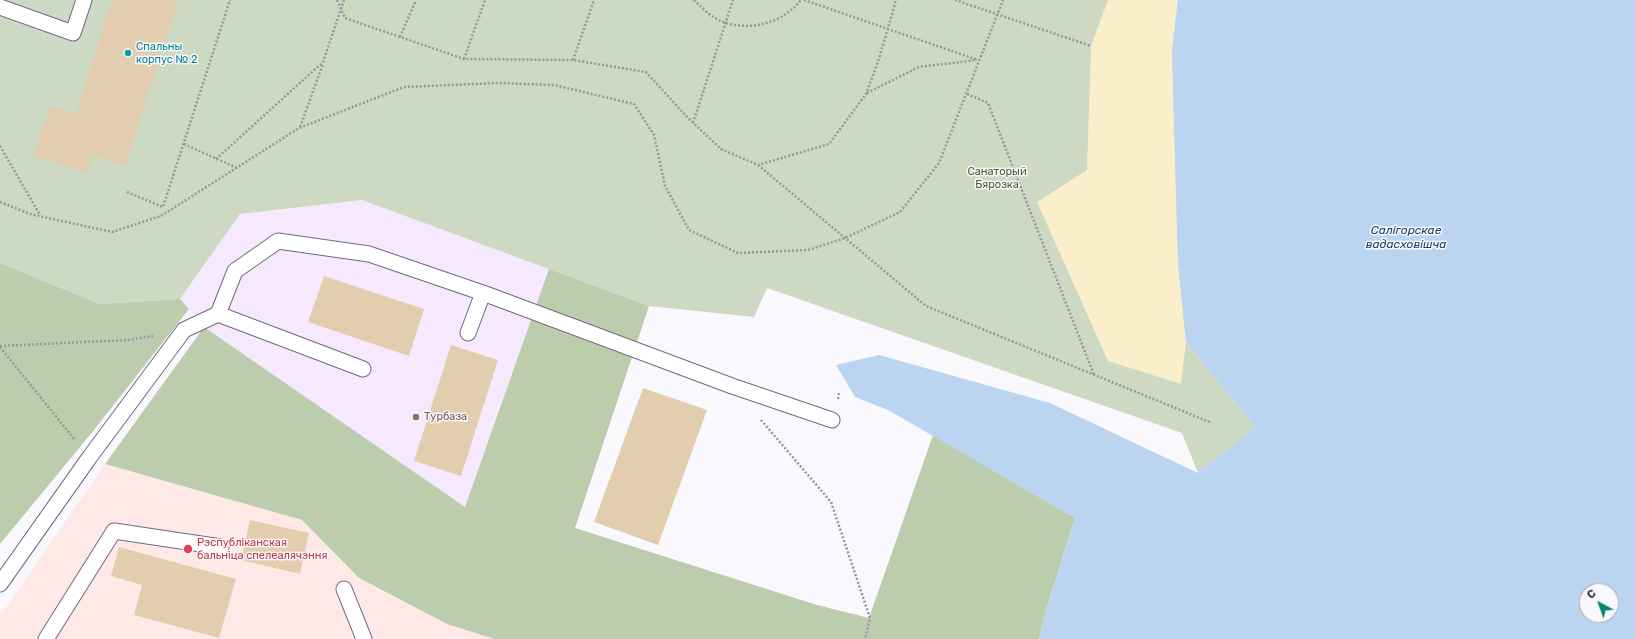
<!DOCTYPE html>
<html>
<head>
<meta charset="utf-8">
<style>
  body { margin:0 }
  #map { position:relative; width:1635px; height:639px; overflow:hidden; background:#f9f8fd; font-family:Rubik,sans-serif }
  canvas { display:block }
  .north { position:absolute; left:1579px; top:583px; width:40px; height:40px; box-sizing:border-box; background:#f9f8fd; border:1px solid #abaab0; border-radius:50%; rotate:319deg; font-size:11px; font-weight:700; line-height:16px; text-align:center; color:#36343d }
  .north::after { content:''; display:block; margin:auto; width:14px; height:18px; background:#068568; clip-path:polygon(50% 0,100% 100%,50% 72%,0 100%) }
</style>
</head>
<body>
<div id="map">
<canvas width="1635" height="639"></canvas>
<div class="north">С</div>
</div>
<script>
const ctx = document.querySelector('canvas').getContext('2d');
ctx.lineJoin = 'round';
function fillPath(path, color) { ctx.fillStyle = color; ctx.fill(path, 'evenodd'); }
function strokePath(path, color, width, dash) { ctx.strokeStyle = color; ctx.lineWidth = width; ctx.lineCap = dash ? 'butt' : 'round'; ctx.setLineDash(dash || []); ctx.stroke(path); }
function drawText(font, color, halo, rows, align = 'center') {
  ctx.font = font + ' Rubik,sans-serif'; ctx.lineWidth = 3; ctx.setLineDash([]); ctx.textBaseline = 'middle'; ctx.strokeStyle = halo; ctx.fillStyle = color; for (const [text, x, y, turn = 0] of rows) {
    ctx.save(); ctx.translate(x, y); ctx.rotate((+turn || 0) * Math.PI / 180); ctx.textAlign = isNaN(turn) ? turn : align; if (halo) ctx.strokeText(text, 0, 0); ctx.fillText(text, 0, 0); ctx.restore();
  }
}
fillPath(new Path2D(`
  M362,200L549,269L465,507L204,327L180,299L240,214Z`), '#f7e9fd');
fillPath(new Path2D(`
  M105,464L302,520L359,578L447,624L494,639H0V616Z`), '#ffe9e7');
fillPath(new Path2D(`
  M0,0H1178L1172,49L1186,342L1255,427L1198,473L1182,433L767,288L754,317L649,306L362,200L240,214L180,299L100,304L0,263Z`), '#cdd9c3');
fillPath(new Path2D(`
  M0,263L100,304L180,299L189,309L94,430L0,544Z
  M549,269L649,306L575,528L817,605L869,618L933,435L1075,518L1047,607L1039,639H494L447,624L359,578L302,520L105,464L204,327L465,507Z`), '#bccdad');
fillPath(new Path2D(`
  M1108,0H1178L1172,49L1178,262L1186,342L1181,384L1108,361L1037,202L1087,170L1091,46Z`), '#f9efca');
fillPath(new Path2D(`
  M1178,0H1635V639H1039L1047,607L1075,518L888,410L855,397L836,365L879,355L1050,403L1198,473L1255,427L1186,342L1178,262L1172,49ZM1587,591H1611V615H1587Z`), '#bbd4f0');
fillPath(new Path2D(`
  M112,0H178L125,166L93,155L87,173L34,156L50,106L76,115Z
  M324,276L424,309L409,356L308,322Z
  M451,345L498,360L461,476L414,461Z
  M643,388L707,410L658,545L594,522Z
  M250,520L309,533L300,574L241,560Z
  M119,547L236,579L219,638L134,615L142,585L111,576Z`), '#e2ceaf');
const lane = new Path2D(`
  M0,7L73,33L84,0
  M483,293L732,386L832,420
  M218,314L235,271L278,241L369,254L483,293L468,333
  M0,584L89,458L184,330L218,314L363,369
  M344,589L364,639
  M46,639L114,531L221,547`);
strokePath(lane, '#6f6a7f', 17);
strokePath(new Path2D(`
  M337,0L345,18L464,59L573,60L646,72L687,117L721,149L758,165L829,144L866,94L879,59L896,0
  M694,0C703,9 713,19 726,23C753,31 784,22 801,0
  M804,0L978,60
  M955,0L1091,46
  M400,37L416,0
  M464,59L485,0
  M573,60L594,0
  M867,93L919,67L977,60
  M967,94L988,103L1094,375
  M693,123L733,0
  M300,127L323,64
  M184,144L237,168
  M0,146L40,215
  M216,159L323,62L344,0
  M758,165L926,306L1212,423
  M127,192L163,207L230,0
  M0,202L30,214L112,232L161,216L299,128L404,87L497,83L554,85L634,104L654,135L665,186L689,230L738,253L808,250L845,238L900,212L939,163L1003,0
  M0,346L128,340L153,336
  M0,347L75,440
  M838,399L839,393
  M761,420L831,502L870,618L865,639`), '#99979e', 2.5, [2, 2]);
strokePath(lane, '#fff', 15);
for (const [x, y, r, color] of [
  [128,53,4,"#0f9aa8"],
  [416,417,4,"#8d6e63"],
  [188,549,5,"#e0444e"]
]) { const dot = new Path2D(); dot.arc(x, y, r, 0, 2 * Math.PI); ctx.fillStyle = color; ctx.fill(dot); strokePath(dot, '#f9f8fd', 1.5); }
drawText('11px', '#0d838f', '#f9f8fd', [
  ["Спальны",136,47],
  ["корпус № 2",136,60]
], 'left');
drawText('11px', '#475f2f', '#f9f8fd', [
  ["Санаторый",997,172],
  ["Бярозка",997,185]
]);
drawText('11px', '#785e54', '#f9f8fd', [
  ["Турбаза",424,417]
], 'left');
drawText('11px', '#be3a42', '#f9f8fd', [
  ["Рэспубліканская",197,543],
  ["бальніца спелеалячэння",197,556]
], 'left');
drawText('italic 12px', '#1b4066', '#f9f8fd', [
  ["Салігорскае",1406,231],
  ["вадасховішча",1406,245]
]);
</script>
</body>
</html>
